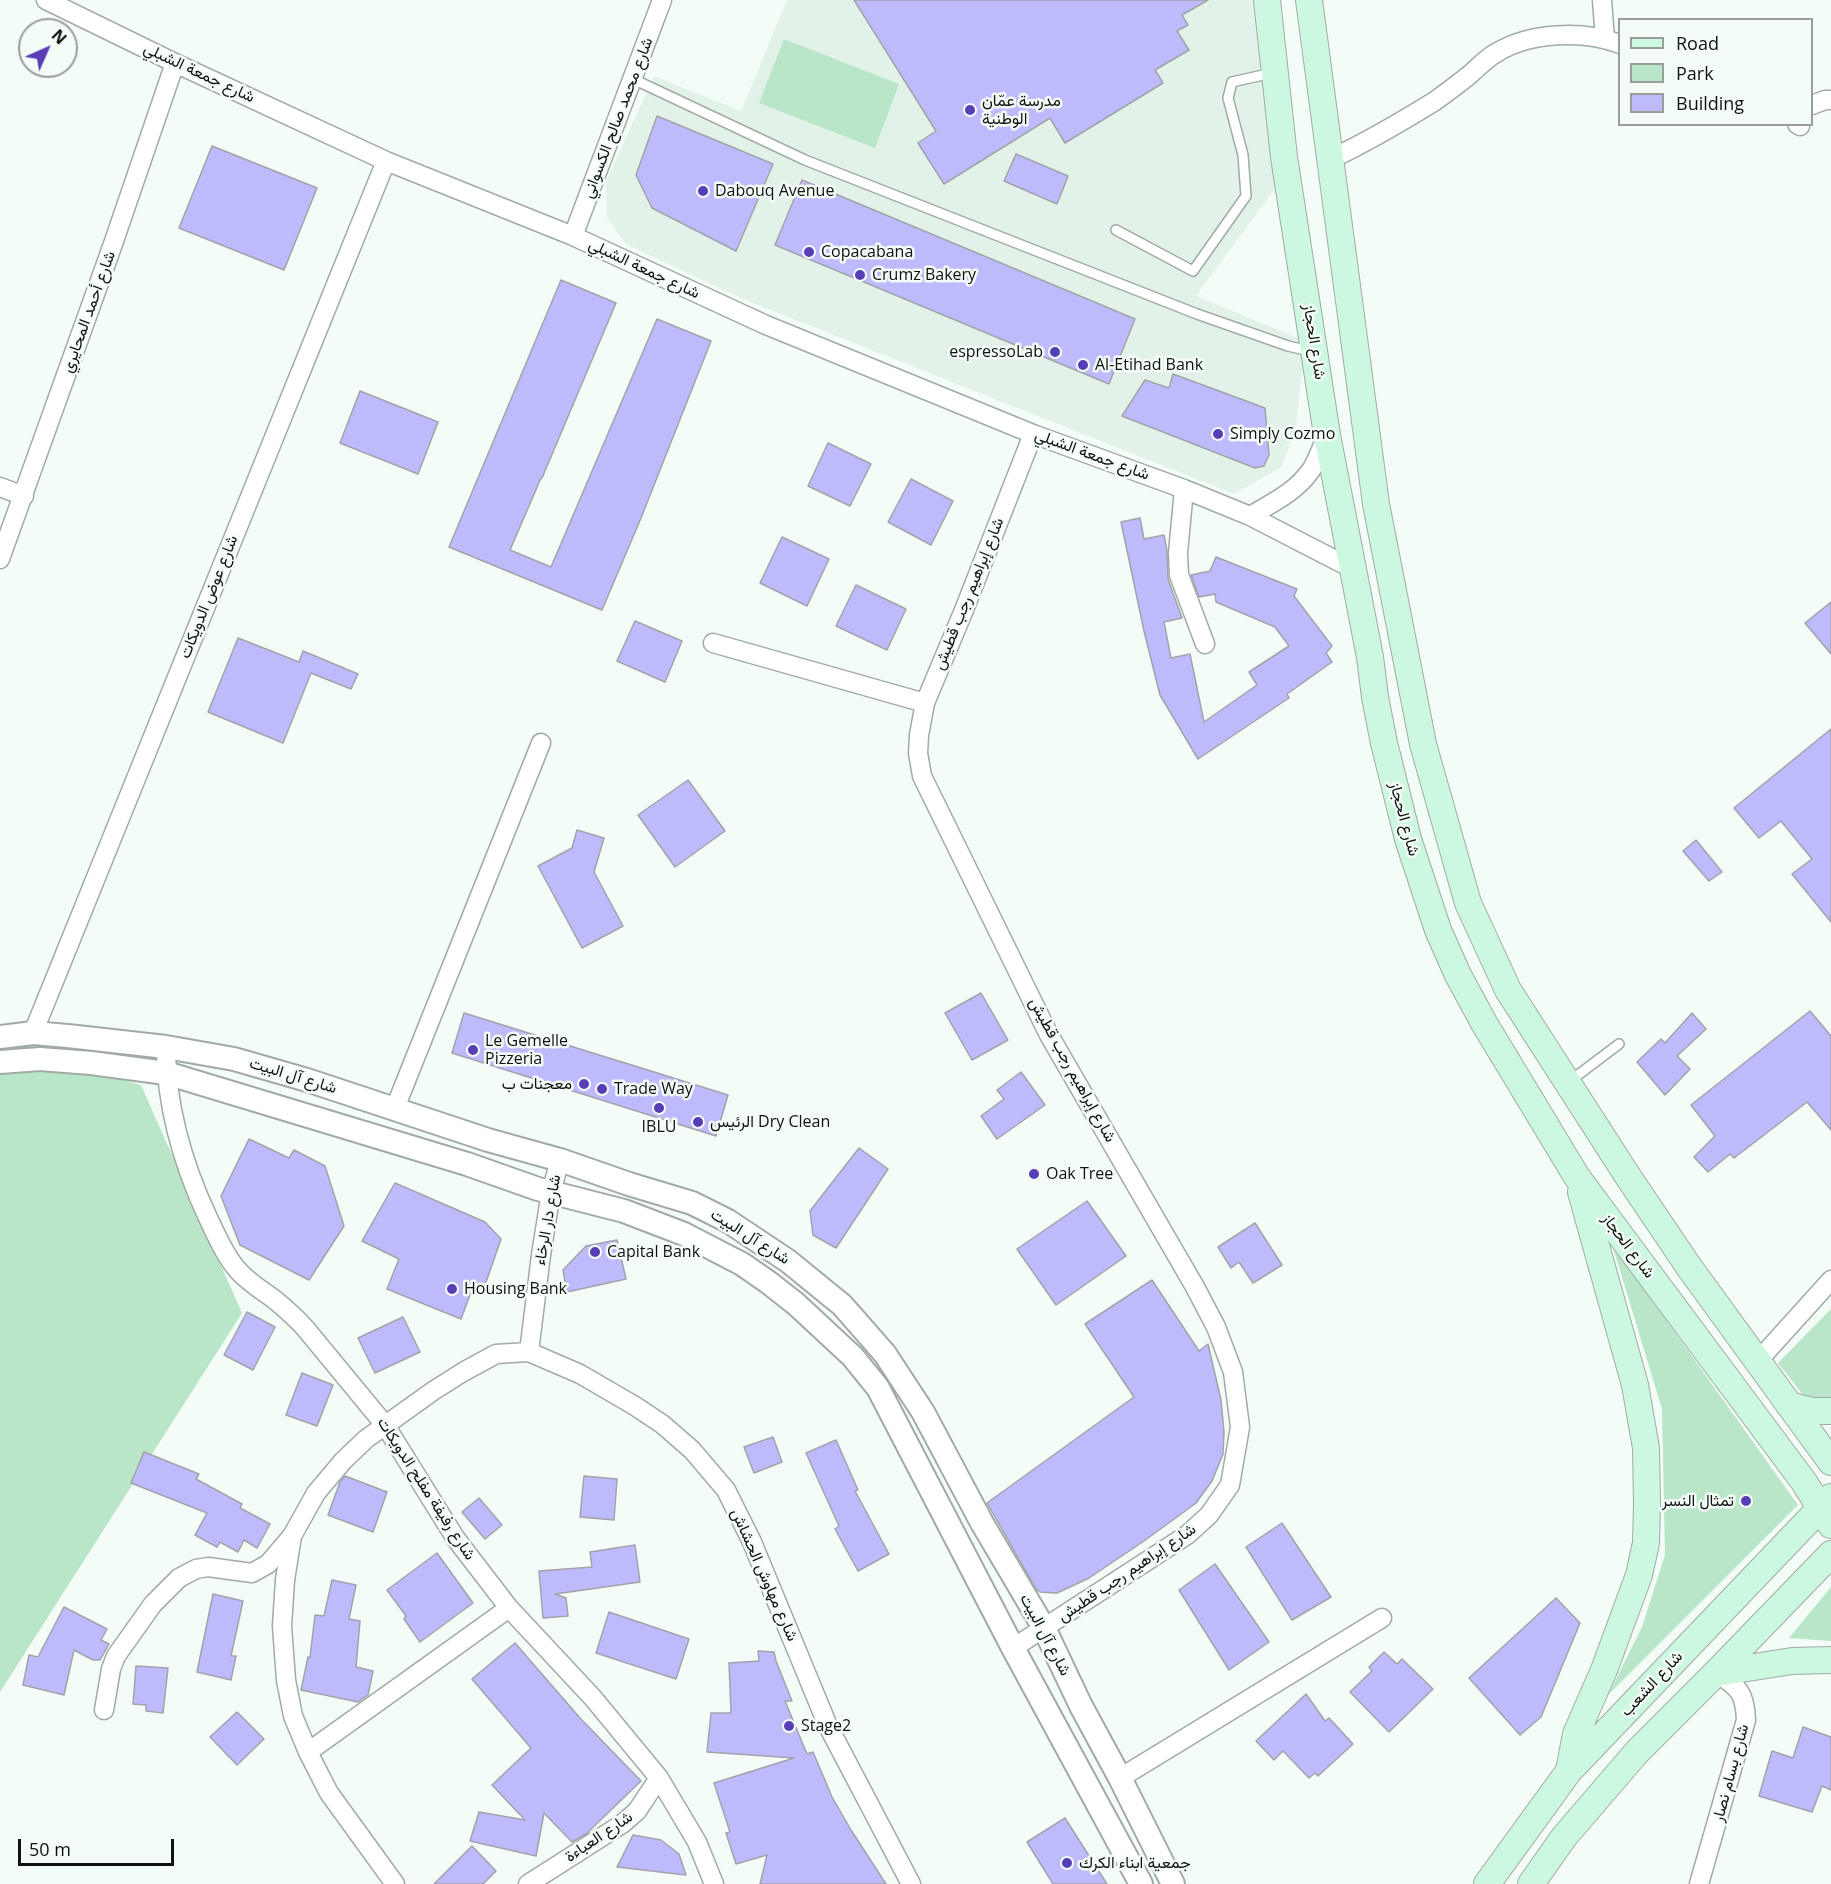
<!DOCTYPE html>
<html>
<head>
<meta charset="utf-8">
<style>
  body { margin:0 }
  #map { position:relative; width:1831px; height:1884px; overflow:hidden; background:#f3fcf6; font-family:"Open Sans",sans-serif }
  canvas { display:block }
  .legend { position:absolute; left:1618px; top:18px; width:195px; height:108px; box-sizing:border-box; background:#f3fcf6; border:2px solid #989f9a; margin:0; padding:8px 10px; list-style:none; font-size:18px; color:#101311 }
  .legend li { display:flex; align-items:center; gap:12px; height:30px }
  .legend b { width:30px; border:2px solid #989f9a }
  .north { position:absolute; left:18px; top:18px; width:60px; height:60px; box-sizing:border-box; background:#f3fcf6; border:2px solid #989f9a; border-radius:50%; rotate:45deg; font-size:16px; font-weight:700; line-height:24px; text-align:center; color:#101311 }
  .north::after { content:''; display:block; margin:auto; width:21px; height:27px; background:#573eb6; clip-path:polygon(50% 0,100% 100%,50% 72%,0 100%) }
  .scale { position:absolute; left:18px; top:1839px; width:156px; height:27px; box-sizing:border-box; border:3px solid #101311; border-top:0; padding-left:8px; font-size:18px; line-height:21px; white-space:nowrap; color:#101311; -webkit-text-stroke:4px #f3fcf6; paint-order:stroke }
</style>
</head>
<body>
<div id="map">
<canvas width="1831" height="1884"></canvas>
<ul class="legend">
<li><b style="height:8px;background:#ccf8e0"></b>Road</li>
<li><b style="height:16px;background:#b9e5c8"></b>Park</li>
<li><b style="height:16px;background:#bebbfc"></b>Building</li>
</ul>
<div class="north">N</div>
<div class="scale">50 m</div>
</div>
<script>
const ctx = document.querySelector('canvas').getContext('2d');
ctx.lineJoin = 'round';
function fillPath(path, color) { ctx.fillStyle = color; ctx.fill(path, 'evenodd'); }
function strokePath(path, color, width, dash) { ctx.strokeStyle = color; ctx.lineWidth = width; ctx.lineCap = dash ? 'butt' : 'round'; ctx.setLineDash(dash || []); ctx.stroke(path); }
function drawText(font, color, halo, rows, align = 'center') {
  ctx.font = font + ' "Open Sans",Vazirmatn,sans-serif'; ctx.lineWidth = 5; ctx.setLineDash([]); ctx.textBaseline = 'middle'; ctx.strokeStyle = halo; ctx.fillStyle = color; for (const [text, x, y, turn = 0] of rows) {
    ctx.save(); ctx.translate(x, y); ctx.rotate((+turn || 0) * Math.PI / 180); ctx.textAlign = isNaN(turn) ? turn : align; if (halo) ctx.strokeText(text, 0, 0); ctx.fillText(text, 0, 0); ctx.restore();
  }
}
fillPath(new Path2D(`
  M787,0H1257L1277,186L1196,296L1305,341L1296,428L1281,467L1234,494L743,299L626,244L607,218L606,181L654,76L741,111Z`), '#e3f2e8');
fillPath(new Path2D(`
  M784,39L899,84L875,148L759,103Z
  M51,1060L141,1085L242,1313L0,1692V1072Z
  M1612,1244L1798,1505L1608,1695L1642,1627L1665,1555L1662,1409Z
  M1831,1309V1397L1825,1400L1804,1396L1778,1363Z
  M1831,1587V1641L1789,1638Z`), '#b9e5c8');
const building = new Path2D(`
  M854,0H1208L1182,15L1188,25L1177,31L1189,50L1155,70L1163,83L1065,143L1050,118L944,184L918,143L936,131Z
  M657,116L773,164L736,251L652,208L636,175Z
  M212,146L317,188L284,270L179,228Z
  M1016,154L1068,176L1057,204L1004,181Z
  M802,180L1135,319L1109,384L775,245Z
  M561,280L616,303L542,478H541L510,550L551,567L657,319L711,341L641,518L602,610L449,547Z
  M1173,374L1265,408L1269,455L1264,466L1255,468L1122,416L1145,380L1169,388Z
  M360,391L438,422L418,474L340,443Z
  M828,443L871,464L850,506L808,486Z
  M911,479L953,501L931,545L888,522Z
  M1140,518L1144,539L1164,535L1167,551L1168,579L1182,618L1164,622L1171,658L1190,654L1204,722L1257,685L1249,672L1289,646L1275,627L1216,602L1215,594L1199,597L1191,575L1210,571L1216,557L1297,589L1294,596L1332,646L1326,653L1332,662L1287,694L1289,698L1198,759L1160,695L1144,631L1121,522Z
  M782,537L829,559L807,606L760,583Z
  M856,585L906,609L887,650L836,626Z
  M1831,602V654L1805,623Z
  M635,621L682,641L665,682L617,661Z
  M238,638L299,662L303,651L358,674L351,689L311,673L283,743L208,712Z
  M1831,729V922L1792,874L1812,859L1781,821L1759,838L1734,808Z
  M688,780L725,831L675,867L638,815Z
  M577,830L604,838L594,872L623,926L582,948L538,866L572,848Z
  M1696,840L1722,872L1709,881L1683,851Z
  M981,993L1008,1040L972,1060L945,1013Z
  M1810,1011L1831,1036V1130L1807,1102L1734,1158L1730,1154L1708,1172L1694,1157L1715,1136L1691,1105Z
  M464,1013L728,1095L716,1136L452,1053Z
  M1692,1013L1706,1029L1677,1056L1690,1069L1665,1095L1637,1062L1661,1039L1665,1043Z
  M1021,1072L1045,1105L997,1139L981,1116L1004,1099L997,1090Z
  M249,1139L289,1158L294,1150L325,1166L344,1226L309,1280L240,1245L221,1196Z
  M859,1148L888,1169L836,1248L813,1235L810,1211Z
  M395,1183L485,1222L501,1239L484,1288L474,1284L461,1319L387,1289L399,1259L362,1241Z
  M1087,1201L1126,1256L1056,1305L1017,1249Z
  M1255,1223L1282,1265L1253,1283L1239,1262L1231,1268L1218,1247Z
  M617,1240L626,1279L567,1292L563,1270L586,1246Z
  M1152,1280L1199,1351L1208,1344L1221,1400L1224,1432L1223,1454L1212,1481L1196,1503L1144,1541L1089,1578L1057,1593L1040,1592L1036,1589L987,1503L1134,1397L1085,1324Z
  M247,1312L275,1327L253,1370L224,1355Z
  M403,1317L420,1352L375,1373L358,1338Z
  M302,1373L333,1385L317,1426L286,1415Z
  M773,1437L782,1462L754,1473L744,1447Z
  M836,1440L858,1490L855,1491L889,1554L858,1571L835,1529L839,1526L806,1453Z
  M144,1452L199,1474L196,1479L242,1504L240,1508L270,1524L257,1548L244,1540L238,1552L220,1542L217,1547L195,1535L207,1513L131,1483Z
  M345,1476L387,1492L373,1532L328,1515L340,1482Z
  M584,1476L617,1479L614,1520L580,1517Z
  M479,1498L502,1525L485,1539L462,1512Z
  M1282,1523L1331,1597L1292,1620L1246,1547Z
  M635,1545L640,1582L555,1594L566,1598L568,1616L543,1618L539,1571L592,1567L590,1552Z
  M437,1553L473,1603L420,1642L404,1619L406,1616L387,1590Z
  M1215,1564L1269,1642L1229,1670L1179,1590Z
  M332,1580L356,1585L349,1619L360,1621L356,1667L373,1671L368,1695L358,1702L301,1690L308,1657H310L315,1615L324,1616Z
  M213,1594L243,1601L231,1656H236L231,1680L197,1672Z
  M1556,1598L1580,1623L1541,1717L1520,1735L1469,1678Z
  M64,1607L107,1629L101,1640L109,1644L100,1660H93L74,1650L64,1695L23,1685L29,1655L38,1657Z
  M609,1612L689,1639L676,1679L596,1653Z
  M515,1643L580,1718L641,1781L586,1834L572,1842L544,1813L536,1856L470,1841L479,1812L525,1820L492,1785L531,1748L472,1679Z
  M758,1651L774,1652L776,1661L792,1701H785L807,1754L813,1752L832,1797L851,1830L886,1884H760L767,1855L736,1864L726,1833L730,1832L714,1783L794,1758L707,1752L711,1713H731L729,1663L759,1661Z
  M1384,1652L1397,1664L1402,1659L1433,1689L1389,1732L1350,1692L1372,1671L1369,1667Z
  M136,1666L168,1668L163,1713L146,1711V1705L133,1704Z
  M1306,1694L1325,1721L1329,1718L1353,1744L1318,1776L1315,1773L1309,1778L1283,1751L1274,1760L1256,1741Z
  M237,1712L264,1739L237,1765L210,1737Z
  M1803,1727L1831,1737V1790L1822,1786L1812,1812L1759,1796L1772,1751L1793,1758Z
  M1065,1818L1107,1884H1053L1027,1842Z
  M633,1835L661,1840L679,1854L686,1875L617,1867Z
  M472,1846L496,1871L483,1884H434Z`);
fillPath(building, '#bebbfc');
strokePath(building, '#a2a2ab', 1.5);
const service = new Path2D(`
  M633,79L805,160L1197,314L1288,346L1310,351
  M1116,230L1193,271L1246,196L1243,155L1228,98L1232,82L1272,73
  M1570,1081L1619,1044`);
const minor = new Path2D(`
  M46,0L175,63L386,161L573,236L766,325L1033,434L1184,489L1250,516L1353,569
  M1602,0L1605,39
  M1812,105L1825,100H1831
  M1797,124L1800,126
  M1331,159C1367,142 1401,122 1435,101C1446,93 1457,85 1468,76C1477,69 1485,59 1496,53C1530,32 1583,30 1620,44
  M573,236L662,0
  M0,487L24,496
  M1184,489L1178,553L1179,575L1205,644
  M1250,516C1272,503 1296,492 1311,470C1318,460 1322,446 1327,435
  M0,559L113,244L175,63
  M713,643L925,703
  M33,1033L386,161
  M166,1047C166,1108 183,1165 209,1220C217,1236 224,1254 236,1268C246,1281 262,1290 275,1300C286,1309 296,1318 305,1328L385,1425L456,1539L509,1608L593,1698L659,1778L697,1842L714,1884
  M395,1108L541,743
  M529,1352L541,1255L551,1192L560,1160
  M1757,1362L1831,1280
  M1013,1648L1187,1535L1209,1515L1230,1485L1240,1427L1233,1372L1216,1327L1195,1287L1049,1035L922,776L918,753L919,735L925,703L964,610L1033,434
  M104,1710L111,1669L116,1656L153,1604L179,1578L196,1569L208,1567L252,1573L268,1564L291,1537
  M308,1752L509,1608
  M1120,1778L1382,1618
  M395,1884L329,1793L308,1752L293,1716L286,1680L282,1626L285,1580L292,1536L316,1493L343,1461L366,1439L433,1391L463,1372L496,1354L529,1352L580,1374L635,1406L662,1424L692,1450L726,1490L752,1542L828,1726L911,1884
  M528,1884L622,1824L637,1811L659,1778
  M1699,1884L1746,1720C1745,1693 1739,1687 1716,1673`);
const tertiary = new Path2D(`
  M0,1037L33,1033L68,1036L166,1047L234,1059L307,1080L488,1140L560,1160L629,1184L692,1203L728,1221L788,1261L842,1305L864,1330L885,1354L923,1412L982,1523L1044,1628L1081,1706L1120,1778L1173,1884
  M0,1062L40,1059L91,1063L166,1073L467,1164L538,1189L624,1211L684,1234L742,1264L768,1282L796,1304L853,1357L878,1388L1013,1648L1141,1884`);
const secondary = new Path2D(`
  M1267,0L1284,157L1327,435L1370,657L1375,697L1384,743L1408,839L1438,930L1458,975L1484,1023L1577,1177L1804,1482L1831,1525
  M1309,0L1376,504L1423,744L1468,903L1508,990L1627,1175L1689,1267L1831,1462
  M1789,1405L1813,1411H1831
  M1716,1673L1792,1661L1831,1660
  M1569,1771L1576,1734L1604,1670L1639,1575L1646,1543L1647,1504L1646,1448L1635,1385L1581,1192
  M1487,1884L1569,1771L1831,1497
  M1531,1884L1564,1837L1637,1752L1716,1673L1831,1554`);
strokePath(service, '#a1aaa4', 12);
strokePath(minor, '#a1aaa4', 21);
strokePath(tertiary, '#a1aaa4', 26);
strokePath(secondary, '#a1aaa4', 28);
strokePath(service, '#fff', 9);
strokePath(minor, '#fff', 18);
strokePath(tertiary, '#fff', 22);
strokePath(secondary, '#ccf8e0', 26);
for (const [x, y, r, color] of [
  [970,110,6,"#573eb6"],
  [703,191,6,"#573eb6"],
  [809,252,6,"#573eb6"],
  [860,275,6,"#573eb6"],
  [1055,352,6,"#573eb6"],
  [1083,365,6,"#573eb6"],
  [1218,434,6,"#573eb6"],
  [473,1050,6,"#573eb6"],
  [584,1084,6,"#573eb6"],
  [602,1089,6,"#573eb6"],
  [659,1108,6,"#573eb6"],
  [698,1122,6,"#573eb6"],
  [1034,1174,6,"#573eb6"],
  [595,1252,6,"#573eb6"],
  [452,1289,6,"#573eb6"],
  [1746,1501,6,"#573eb6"],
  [789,1726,6,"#573eb6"],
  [1067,1863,6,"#573eb6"]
]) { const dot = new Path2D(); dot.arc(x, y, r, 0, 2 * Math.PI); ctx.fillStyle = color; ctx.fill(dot); strokePath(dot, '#f3fcf6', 2); }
drawText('16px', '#101311', '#f3fcf6', [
  ["شارع جمعة الشبلي",199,73,25],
  ["شارع محمد صالح الكسواني",618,118,-69],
  ["شارع جمعة الشبلي",644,269,25],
  ["شارع أحمد المحايري",89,312,-70],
  ["شارع الحجاز",1314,342,81],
  ["شارع جمعة الشبلي",1092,455,20],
  ["شارع إبراهيم رجب قطيش",969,594,-68],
  ["شارع عوض الدويكات",209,597,-68],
  ["شارع الحجاز",1404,819,75],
  ["شارع إبراهيم رجب قطيش",1072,1070,61],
  ["شارع آل البيت",293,1076,17],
  ["شارع دار الرخاء",548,1220,-80],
  ["شارع آل البيت",750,1237,32],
  ["شارع الحجاز",1628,1246,53],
  ["شارع رفيفة مفلح الدويكات",426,1489,57],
  ["شارع إبراهيم رجب قطيش",1127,1573,-34],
  ["شارع مهاوش الحشاش",764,1575,66],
  ["شارع آل البيت",1045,1635,62],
  ["شارع الشعب",1652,1684,-47],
  ["شارع بسام نصار",1731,1773,-75],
  ["شارع العباءة",599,1837,-34]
]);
drawText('16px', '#101311', '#f3fcf6', [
  ["مدرسة عمّان",982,101],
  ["الوطنية",982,119],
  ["Dabouq Avenue",715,191],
  ["Copacabana",821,252],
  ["Crumz Bakery",872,275],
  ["espressoLab",1043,352,"right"],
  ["Al-Etihad Bank",1095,365],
  ["Simply Cozmo",1230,434],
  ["Le Gemelle",485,1041],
  ["Pizzeria",485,1059],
  ["معجنات ب",572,1084,"right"],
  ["Trade Way",614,1089],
  ["الرئيس Dry Clean",710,1122],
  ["IBLU",659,1127,"center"],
  ["Oak Tree",1046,1174],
  ["Capital Bank",607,1252],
  ["Housing Bank",464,1289],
  ["تمثال النسر",1734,1501,"right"],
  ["Stage2",801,1726],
  ["جمعية ابناء الكرك",1079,1863]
], 'left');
</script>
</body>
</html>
